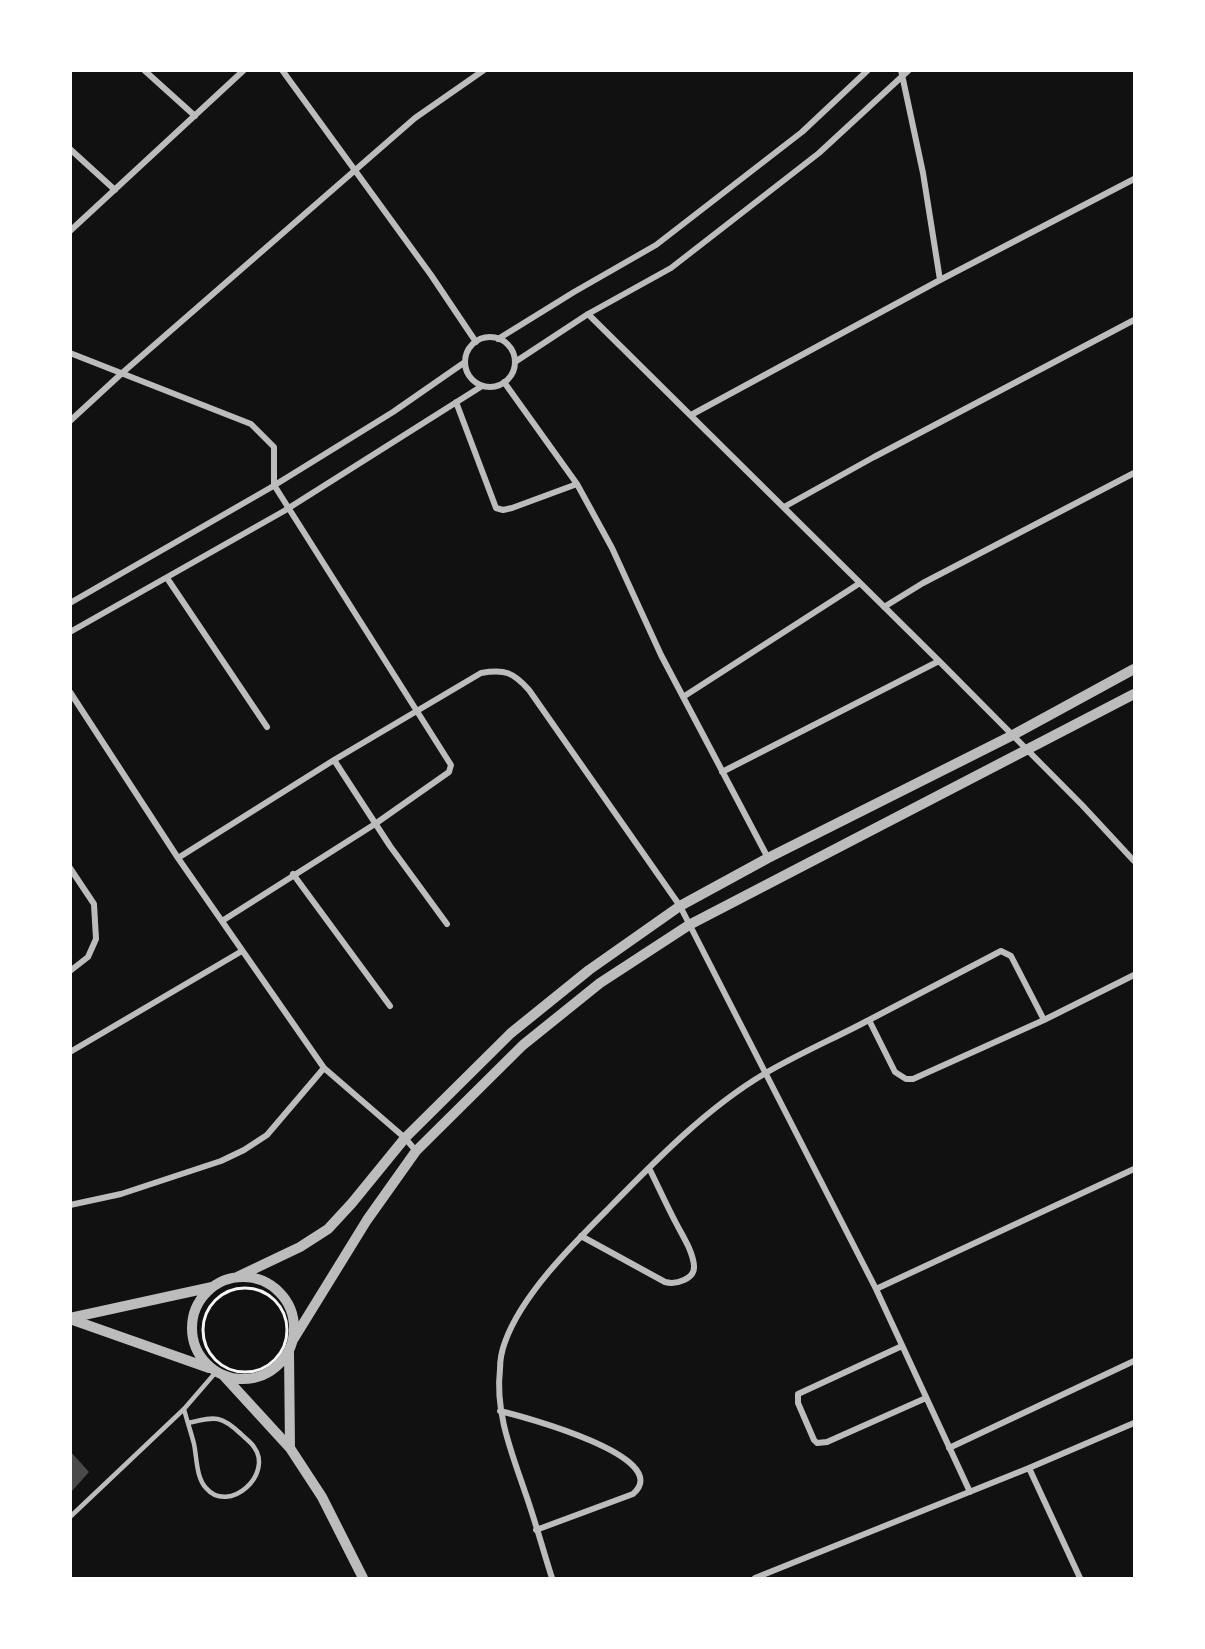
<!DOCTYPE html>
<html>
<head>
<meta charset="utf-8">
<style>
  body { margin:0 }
  #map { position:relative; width:1205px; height:1649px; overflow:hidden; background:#111; font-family:"Asap Condensed",sans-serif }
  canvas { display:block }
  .frame { position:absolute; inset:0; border:72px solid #fff; pointer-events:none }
</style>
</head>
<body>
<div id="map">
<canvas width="1205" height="1649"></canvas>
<div class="frame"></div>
</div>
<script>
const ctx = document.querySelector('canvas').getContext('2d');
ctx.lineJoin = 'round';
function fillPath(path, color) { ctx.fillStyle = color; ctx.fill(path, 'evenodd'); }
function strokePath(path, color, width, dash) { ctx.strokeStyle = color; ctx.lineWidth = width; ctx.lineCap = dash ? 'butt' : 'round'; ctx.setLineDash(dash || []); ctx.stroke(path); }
fillPath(new Path2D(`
  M70,1451L89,1472L72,1491L70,1490Z`), '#4a4a4a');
strokePath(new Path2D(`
  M203 1330a42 42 0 1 1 84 0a42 42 0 1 1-84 0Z`), '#f5f5f5', 3);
strokePath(new Path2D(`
  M184,1409C187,1421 191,1432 194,1444C197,1458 196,1477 206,1488C229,1515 274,1474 254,1447C251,1442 245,1438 241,1434C220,1414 214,1417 188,1423
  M70,1517L184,1409L216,1372`), '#bcbcbc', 4.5);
strokePath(new Path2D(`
  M144,70L195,116
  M282,70L431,275L476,342
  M901,70L923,173L940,280
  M70,149L115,190
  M70,231L244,70
  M588,314L939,661L1082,805L1134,861
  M465 362a25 25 0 1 1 50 0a25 25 0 1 1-50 0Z
  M498,339L574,292L656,245L802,132L868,70
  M70,353L251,424L274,447V485L451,765L449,772L375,824L222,921
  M515,362L588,314L671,268L819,153L909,70
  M504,382L577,484L612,548L661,655L768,858
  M456,402L496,508L503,510L512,508L577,484
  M691,415L940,280L1134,179
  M70,421L121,374L415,118L484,70
  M784,507L874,457L1134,320
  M167,578L267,727
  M70,603L270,488L393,412L465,362
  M884,607L923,583L1134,473
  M70,632L284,511L482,386
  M70,692L178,858L324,1068L405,1138L416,1151
  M683,697L860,583
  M334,760L390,846L447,924
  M722,772L939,661
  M178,858L334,760L481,673C505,669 513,672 529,690L680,906L876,1289L970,1492
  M70,868L94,904L96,939L88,957L70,971
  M293,874L390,1006
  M869,1020L1001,951L1011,956L1044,1020
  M70,1052L242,951
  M70,1205L121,1194L221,1161L244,1150L267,1135L324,1068
  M581,1236L665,1282C676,1285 695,1279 694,1266C693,1251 682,1235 676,1223C666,1204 658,1186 649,1168
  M876,1289L1134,1169
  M902,1346L798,1394V1403L814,1440L817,1443L827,1442L926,1398
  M500,1411C521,1416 676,1457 633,1494L536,1530
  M949,1448L1134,1361
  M1029,1468L1080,1578
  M552,1578C543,1550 535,1520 525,1492C511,1451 495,1412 500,1369C500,1360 502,1350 505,1342C522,1294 574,1243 610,1207C657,1159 707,1108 764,1074C798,1054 835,1038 869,1020L895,1072L906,1079H913L1044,1020L1134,975
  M755,1578L1029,1468L1134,1423`), '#bcbcbc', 6);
strokePath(new Path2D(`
  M192 1328a51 51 0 1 1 102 0a51 51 0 1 1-102 0Z
  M237,1277L300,1247L328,1229L352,1203L405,1138L511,1033L589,970L680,906L768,858L1013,735L1134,669
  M70,1318L212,1287
  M70,1319L209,1368
  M293,1340L367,1220L416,1151L523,1045L600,983L689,925L1134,694
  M289,1352L290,1448
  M224,1376L290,1448L322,1497L363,1578`), '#bcbcbc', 10);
</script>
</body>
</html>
